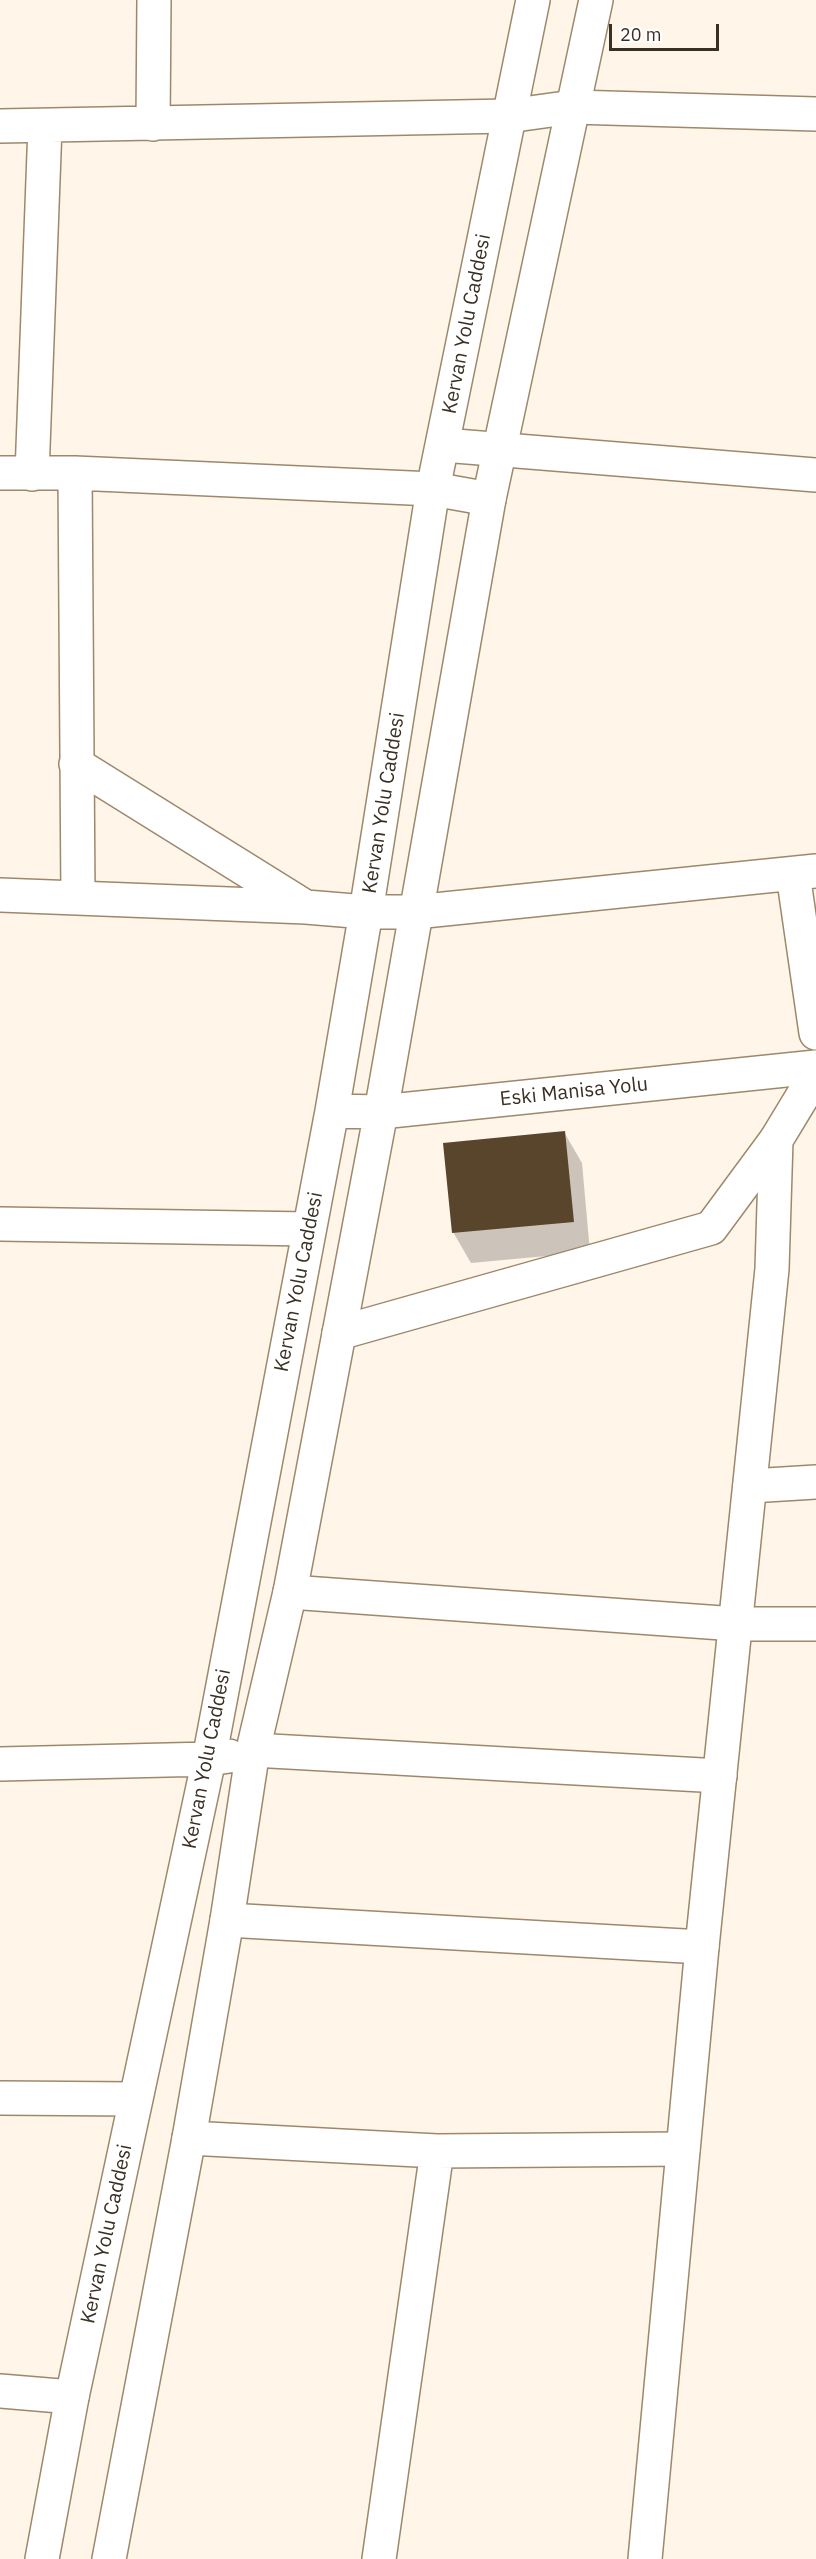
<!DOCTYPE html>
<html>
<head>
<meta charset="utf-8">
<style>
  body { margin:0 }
  #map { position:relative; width:816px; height:2559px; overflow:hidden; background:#fff5e9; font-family:"IBM Plex Sans",sans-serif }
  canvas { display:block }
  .scale { position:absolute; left:609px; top:24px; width:110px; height:27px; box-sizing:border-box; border:3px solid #393024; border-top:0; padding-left:8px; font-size:18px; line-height:21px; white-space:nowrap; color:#393024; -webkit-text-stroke:4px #fff; paint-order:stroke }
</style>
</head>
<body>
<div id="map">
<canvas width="816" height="2559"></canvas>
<div class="scale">20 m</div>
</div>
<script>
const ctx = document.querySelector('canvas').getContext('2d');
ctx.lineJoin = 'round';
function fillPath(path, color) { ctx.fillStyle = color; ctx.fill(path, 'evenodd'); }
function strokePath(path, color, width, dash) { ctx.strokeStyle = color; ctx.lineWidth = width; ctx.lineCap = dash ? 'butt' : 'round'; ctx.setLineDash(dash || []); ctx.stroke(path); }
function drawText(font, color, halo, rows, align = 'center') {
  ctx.font = font + ' "IBM Plex Sans",sans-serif'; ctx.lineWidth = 6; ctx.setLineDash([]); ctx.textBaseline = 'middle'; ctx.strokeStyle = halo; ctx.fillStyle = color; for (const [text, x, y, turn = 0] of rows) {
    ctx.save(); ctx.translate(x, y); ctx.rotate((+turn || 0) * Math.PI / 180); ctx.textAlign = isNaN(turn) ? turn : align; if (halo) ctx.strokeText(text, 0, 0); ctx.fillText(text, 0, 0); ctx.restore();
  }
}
fillPath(new Path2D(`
  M564,1132L582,1163L590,1252L471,1263L453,1232Z`), '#0003');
fillPath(new Path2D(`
  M565,1131L574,1222L452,1233L443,1143Z`), '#58452b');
const minor = new Path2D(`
  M153,124L154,0
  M0,126L508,116L573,107L816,114
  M443,445L816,475
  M0,473H75L433,489L489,499
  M75,473L78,898
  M32,474L45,126
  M76,764L304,906
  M793,874L816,1033
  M0,895L306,907L366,912H415L816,871
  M0,1224L308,1229
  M339,1333L711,1228L776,1140
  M750,1486L816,1482
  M290,1592L736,1624H816
  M253,1750L720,1776
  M227,1920L702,1947
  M0,2098L135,2099
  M189,2138L437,2151L683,2149
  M0,2391L72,2397
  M379,2559L437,2151`);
const tertiary = new Path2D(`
  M645,2559L702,1947L772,1269L776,1140L816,1074`);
const secondary = new Path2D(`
  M332,1111L381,1112L816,1067
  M0,1764L209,1759L229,1756
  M42,2559L72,2397L209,1759L332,1111L366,912L433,489L533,0
  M109,2559L189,2138L227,1920L253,1750L290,1592L381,1112L489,499L596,0`);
strokePath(minor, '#9d886c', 36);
strokePath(tertiary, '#9d886c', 36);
strokePath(secondary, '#9d886c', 36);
strokePath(minor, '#fff', 33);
strokePath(tertiary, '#fff', 33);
strokePath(secondary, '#fff', 33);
drawText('20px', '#393024', '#fff', [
  ["Kervan Yolu Caddesi",467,324,-79],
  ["Kervan Yolu Caddesi",384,803,-81],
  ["Eski Manisa Yolu",574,1092,-6],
  ["Kervan Yolu Caddesi",299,1282,-79],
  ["Kervan Yolu Caddesi",207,1759,-79],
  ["Kervan Yolu Caddesi",107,2234,-78]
]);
</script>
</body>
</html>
